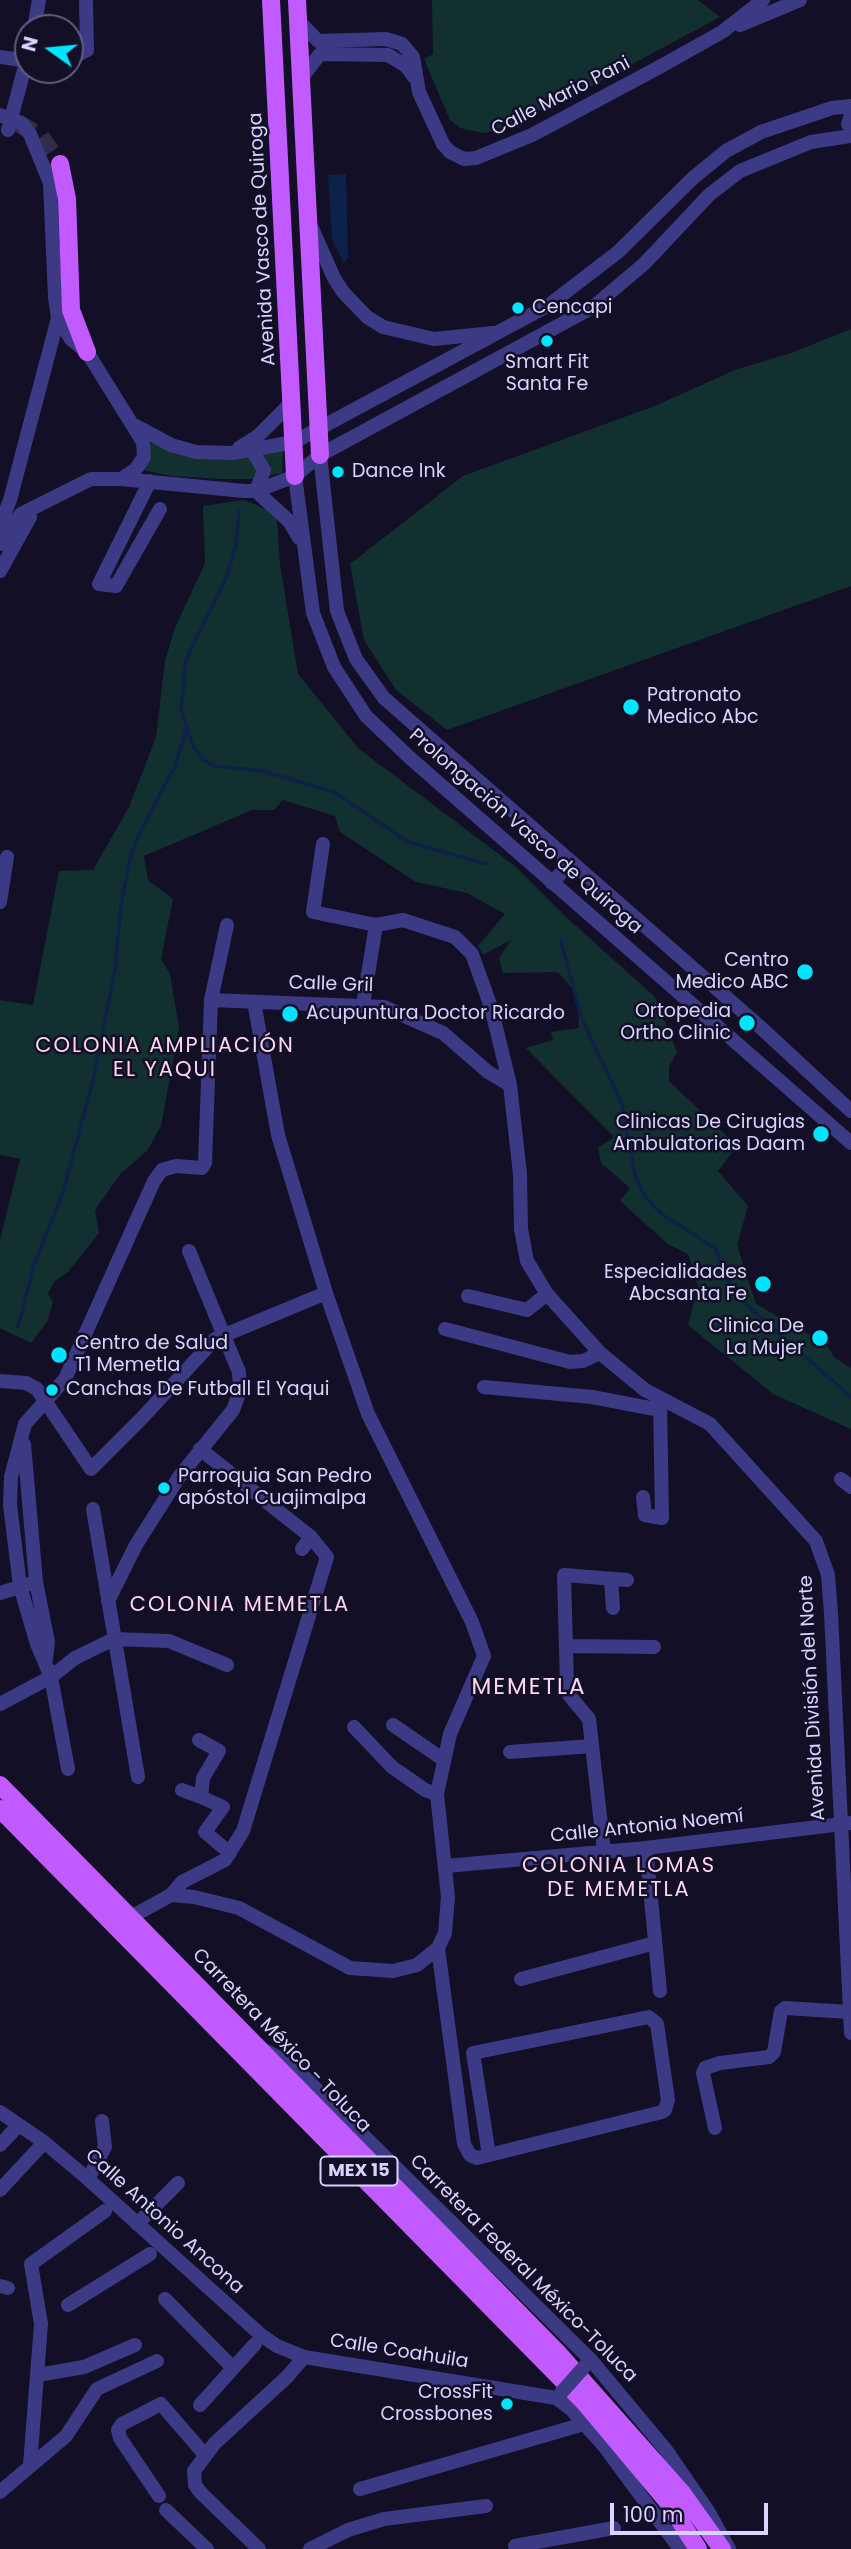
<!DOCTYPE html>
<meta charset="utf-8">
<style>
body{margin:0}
#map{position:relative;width:851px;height:2549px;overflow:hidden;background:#130f26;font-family:Poppins,sans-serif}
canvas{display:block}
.north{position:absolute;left:14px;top:14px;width:70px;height:70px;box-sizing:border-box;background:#130f26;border:2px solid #625e7d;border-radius:50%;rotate:285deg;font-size:19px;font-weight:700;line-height:28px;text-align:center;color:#d9d4ff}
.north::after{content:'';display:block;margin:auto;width:24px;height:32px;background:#00e5ff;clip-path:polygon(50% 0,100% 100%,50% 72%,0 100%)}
.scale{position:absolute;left:610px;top:2503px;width:158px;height:32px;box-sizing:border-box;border:4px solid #d9d4ff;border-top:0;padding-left:9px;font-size:21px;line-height:24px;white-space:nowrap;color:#d9d4ff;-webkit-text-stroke:5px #130f26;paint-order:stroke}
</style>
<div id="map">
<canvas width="851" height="2549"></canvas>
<div class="north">N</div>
<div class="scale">100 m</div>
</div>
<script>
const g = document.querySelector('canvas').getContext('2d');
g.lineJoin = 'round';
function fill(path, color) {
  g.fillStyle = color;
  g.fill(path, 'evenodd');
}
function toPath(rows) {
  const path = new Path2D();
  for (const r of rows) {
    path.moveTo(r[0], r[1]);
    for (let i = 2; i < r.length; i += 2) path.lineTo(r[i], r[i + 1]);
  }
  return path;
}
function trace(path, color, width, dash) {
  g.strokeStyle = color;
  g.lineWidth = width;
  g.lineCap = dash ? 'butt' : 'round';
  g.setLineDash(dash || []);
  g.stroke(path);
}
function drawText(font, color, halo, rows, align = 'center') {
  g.font = font + ' Poppins,sans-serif';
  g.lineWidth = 5;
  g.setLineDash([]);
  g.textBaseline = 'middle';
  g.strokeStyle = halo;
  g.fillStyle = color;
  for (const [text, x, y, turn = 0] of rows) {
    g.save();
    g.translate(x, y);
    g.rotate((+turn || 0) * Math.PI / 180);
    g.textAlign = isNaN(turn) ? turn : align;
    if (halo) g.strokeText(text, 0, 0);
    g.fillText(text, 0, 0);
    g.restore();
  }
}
fill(toPath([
 [432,0,698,0,720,17,588,88,494,131,483,133,460,128,450,120,424,59,433,54],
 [851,329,851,586,447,730,396,690,364,640,350,564,463,476,657,405,735,370,791,353],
 [151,443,239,457,283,449,282,473,253,479,221,479,171,476,142,470],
 [244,500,266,509,277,519,280,564,298,674,359,749,516,867,566,917,655,997,677,1052,669,1067,669,1081,737,1146,718,1171,748,1206,737,1245,756,1304,826,1344,835,1358,851,1368,851,1429,773,1394,688,1325,698,1286,688,1254,669,1245,620,1201,630,1188,601,1163,598,1148,614,1137,526,1048,553,1040,551,1032,579,1028,577,994,558,972,503,973,499,958,511,940,483,955,478,946,505,914,467,893,416,882,340,832,335,816,283,800,274,810,252,810,144,856,148,880,173,899,161,959,170,974,179,1028,161,1126,147,1151,121,1173,95,1210,99,1233,68,1272,54,1282,48,1294,53,1302,47,1322,31,1343,0,1328,0,1240,20,1159,0,1155,0,1000,33,1005,59,871,93,870,129,807,156,737,165,661,175,628,205,563,203,506]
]), '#12302f');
fill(toPath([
 [346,174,348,258,344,263,332,240,328,175]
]), '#0c2248');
trace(toPath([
 [239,511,236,545,227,576,186,660,181,710,193,746,203,760,215,766,263,771,334,792,408,842,486,864],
 [561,941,581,1017,622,1104,635,1176,644,1195,660,1213,715,1248,734,1294,851,1397],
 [18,1327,34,1265,63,1192,93,1081,115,970,121,904,130,859,138,836,175,766,186,730]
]), '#0c2248', 3.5);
trace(toPath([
 [18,123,40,136,60,164]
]), '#312d47', 18, [18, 9]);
trace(toPath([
 [298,20,318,41,386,39,402,44,413,57,419,92,443,144,450,152,464,159,476,158,532,135,654,70,722,32,763,0],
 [740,25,800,0],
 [34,28,39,0],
 [0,57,28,61],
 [70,59,87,50,86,0],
 [300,80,320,54,388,55,406,66,414,77],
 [0,115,21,123,30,134,50,183,55,297,58,318,71,339,87,352,143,442,144,457,136,469,121,479],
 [851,115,848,124,851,128],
 [8,130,28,55],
 [311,226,334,278,343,292,367,317,383,327,434,339,493,333],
 [134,425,171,445,196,452,233,453,294,442,549,305,618,252,693,178,726,151,761,132,832,108,851,106],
 [239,448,258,436,293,401],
 [251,449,264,470,256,491,289,521,299,538],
 [320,455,337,611,356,659,384,698,758,1025,851,1111],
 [295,476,313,613,334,667,366,716,409,757,851,1143],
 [150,481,99,584,116,586,160,509],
 [0,525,10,500,58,318],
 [0,544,21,514,91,479,121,479,244,491,256,491,295,476,320,455,593,307,644,264,709,195,740,171,811,142,851,136],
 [0,571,30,517],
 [323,844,313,912,376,925,403,920,455,937,472,954,491,1007,510,1085,520,1174,521,1229,527,1261,547,1294,600,1353,645,1390,710,1424,816,1541,828,1575,831,1613,851,2033],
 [552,883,571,862],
 [0,902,7,857],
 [211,1000,384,1007,443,1033,488,1072,510,1085],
 [363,1005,376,925],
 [468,1296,527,1310,547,1294],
 [445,1329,570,1362,583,1361,600,1353],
 [0,1381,26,1383,37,1389,91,1469,142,1418,215,1339,326,1293],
 [484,1387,592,1397,660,1410],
 [24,1444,36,1582,48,1642,46,1659],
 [841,1479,851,1487],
 [643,1497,645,1515,662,1518,660,1401],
 [93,1509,138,1777],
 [302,1549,311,1537],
 [611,1579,613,1608],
 [0,1593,29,1584],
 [108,1601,136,1545,179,1477,233,1410,240,1391,239,1372,189,1251],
 [566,1646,654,1647],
 [0,1704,51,1677,75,1658,114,1639,169,1641,227,1665],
 [393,1725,444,1760],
 [354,1727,392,1767,425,1790,437,1794],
 [199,1740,219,1751,203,1778,201,1797,223,1807,205,1832,230,1853],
 [510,1752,592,1746],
 [68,1769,51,1677,37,1644,20,1586,10,1505,11,1477,25,1424,65,1379,154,1181,162,1170,176,1166,202,1168,205,1163,211,1000,227,925],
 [182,1790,201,1797],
 [646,1848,660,1991],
 [604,1851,589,1719,569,1695,567,1686,564,1575,627,1580],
 [446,1866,646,1848,851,1823],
 [171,1895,182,1882,225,1860,243,1831,327,1557,311,1537,200,1449],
 [131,1917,171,1895,194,1897,239,1908,350,1968,393,1971,417,1965,438,1948,445,1933,448,1897,437,1794,450,1734,484,1656,472,1622,368,1414,326,1293,278,1135,254,1002],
 [438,1948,464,2144,470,2155,477,2158,662,2112,665,2110,668,2100,657,2024,649,2017,473,2053,489,2155],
 [521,1979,655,1943],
 [266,2051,292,2065,591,2360,666,2450,708,2511,729,2549],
 [0,2112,44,2142,88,2179,261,2335,277,2346,304,2357],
 [715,2128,703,2073,705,2068,720,2063,769,2057,774,2052,781,2011,785,2008,850,2012],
 [0,2145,18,2126],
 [88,2179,105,2147,102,2121],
 [0,2190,39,2148],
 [137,2224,178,2183],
 [0,2286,8,2288],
 [165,2299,233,2368],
 [68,2305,150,2254],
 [38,2375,84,2367,135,2345],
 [200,2405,255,2344],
 [30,2465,41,2324,31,2264,105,2211],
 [360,2489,584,2424],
 [0,2492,66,2436,97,2389,157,2361],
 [159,2496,120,2438,118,2430,122,2424,161,2404,205,2455],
 [166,2510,207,2549],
 [515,2546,614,2528],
 [259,2549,201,2493,195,2485,194,2471,215,2443,287,2377,304,2357,556,2398,572,2410,605,2447,680,2549],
 [310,2549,348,2530,384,2519,486,2506]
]), '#3d3a85', 14);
trace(toPath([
 [271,0,295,476],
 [297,0,320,455],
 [60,164,67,199,71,310,87,352],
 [0,1785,557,2352,682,2493,722,2549],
 [0,1809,585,2403,667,2501,698,2549]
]), '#c25bff', 18);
trace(toPath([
 [561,2393,585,2366]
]), '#3d3a85', 14);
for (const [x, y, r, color] of [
 [518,308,7,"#00e5ff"],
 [547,341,7,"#00e5ff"],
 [338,472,7,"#00e5ff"],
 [631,707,9,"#00e5ff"],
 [805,972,9,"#00e5ff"],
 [290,1014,9,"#00e5ff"],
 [747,1023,9,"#00e5ff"],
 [821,1134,9,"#00e5ff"],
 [763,1284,9,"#00e5ff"],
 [820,1338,9,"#00e5ff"],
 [59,1355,9,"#00e5ff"],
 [52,1390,7,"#00e5ff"],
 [164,1488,7,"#00e5ff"],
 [507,2404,7,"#00e5ff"]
]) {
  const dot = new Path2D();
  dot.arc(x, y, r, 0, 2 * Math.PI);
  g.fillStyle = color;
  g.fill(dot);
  trace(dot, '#130f26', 2.5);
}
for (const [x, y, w] of [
 [359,2171,77]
]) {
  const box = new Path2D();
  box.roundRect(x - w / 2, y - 14.5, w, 29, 5);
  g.fillStyle = '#130f26';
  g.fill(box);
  trace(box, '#d9d4ff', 2);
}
drawText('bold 18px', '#d9d4ff', null, [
 ["MEX 15",359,2171]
]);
drawText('19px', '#d9d4ff', '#130f26', [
 ["Calle Mario Pani",561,97,-27],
 ["Avenida Vasco de Quiroga",263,239,-93],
 ["Prolongación Vasco de Quiroga",525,832,41],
 ["Calle Gril",331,985,2],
 ["Avenida División del Norte",813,1698,-93],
 ["Calle Antonia Noemí",647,1827,-6],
 ["Carretera México - Toluca",281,2041,46],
 ["Calle Antonio Ancona",164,2222,42],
 ["Carretera Federal México-Toluca",523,2269,45],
 ["Calle Coahuila",399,2352,9]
]);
drawText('19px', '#d9d4ff', '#130f26', [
 ["Cencapi",532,308],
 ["Smart Fit",547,363,"center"],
 ["Santa Fe",547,385,"center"],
 ["Dance Ink",352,472],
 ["Patronato",647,696],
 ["Medico Abc",647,718],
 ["Centro",789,961,"right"],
 ["Medico ABC",789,983,"right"],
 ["Ortopedia",731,1012,"right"],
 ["Ortho Clinic",731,1034,"right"],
 ["Acupuntura Doctor Ricardo",306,1014],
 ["Clinicas De Cirugias",805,1123,"right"],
 ["Ambulatorias Daam",805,1145,"right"],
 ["Especialidades",747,1273,"right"],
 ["Abcsanta Fe",747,1295,"right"],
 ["Clinica De",804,1327,"right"],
 ["La Mujer",804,1349,"right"],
 ["Centro de Salud",75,1344],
 ["T1 Memetla",75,1366],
 ["Canchas De Futball El Yaqui",66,1390],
 ["Parroquia San Pedro",178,1477],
 ["apóstol Cuajimalpa",178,1499],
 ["CrossFit",493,2393,"right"],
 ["Crossbones",493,2415,"right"]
], 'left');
g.letterSpacing = '2px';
drawText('21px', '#ffd6f0', '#130f26', [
 ["COLONIA AMPLIACIÓN",165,1047],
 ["EL YAQUI",165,1071],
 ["COLONIA MEMETLA",240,1606],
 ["COLONIA LOMAS",619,1867],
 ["DE MEMETLA",619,1891]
]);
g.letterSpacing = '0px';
g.letterSpacing = '2px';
drawText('23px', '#ffd6f0', '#130f26', [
 ["MEMETLA",529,1688]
]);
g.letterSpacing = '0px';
</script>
